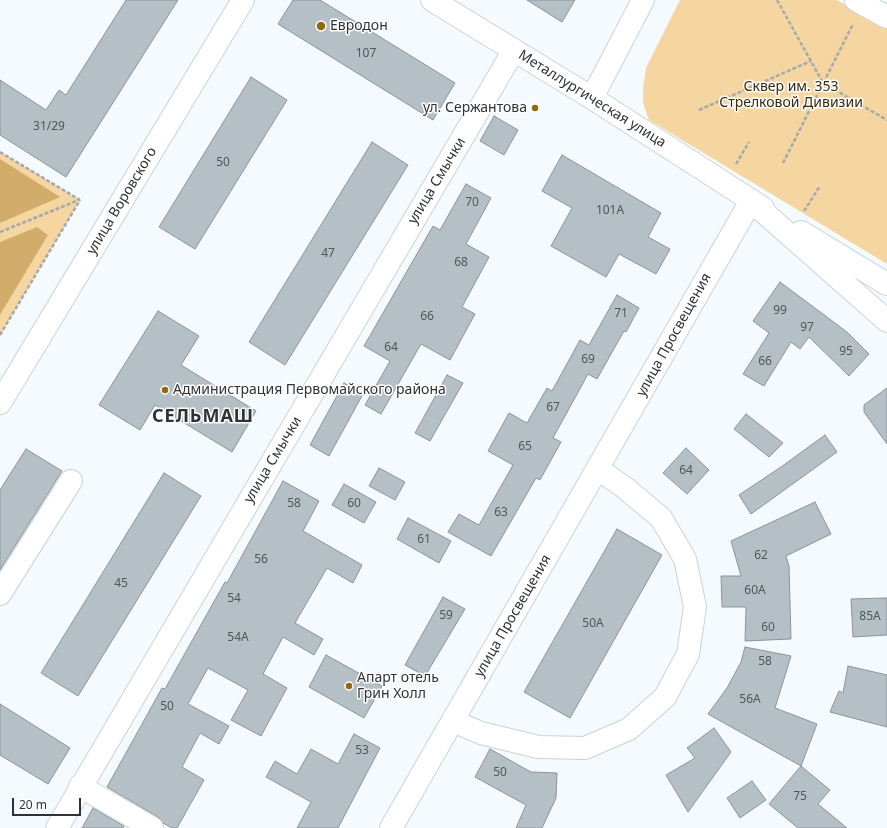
<!DOCTYPE html>
<meta charset="utf-8">
<style>
body{margin:0}
#map{position:relative;width:887px;height:828px;overflow:hidden;background:#f4fafe;font-family:"Noto Sans",sans-serif}
canvas{display:block}
.scale{position:absolute;left:12px;top:798px;width:69px;height:18px;box-sizing:border-box;border:2px solid #2f3336;border-top:0;padding-left:5px;font-size:12px;line-height:14px;white-space:nowrap;color:#2f3336;-webkit-text-stroke:3px #fff;paint-order:stroke}
</style>
<div id="map">
<canvas width="887" height="828"></canvas>
<div class="scale">20 m</div>
</div>
<script>
const g = document.querySelector('canvas').getContext('2d');
g.lineJoin = 'round';
function fill(path, color) {
  g.fillStyle = color;
  g.fill(path, 'evenodd');
}
function toPath(rows) {
  const path = new Path2D();
  for (const r of rows) {
    path.moveTo(r[0], r[1]);
    for (let i = 2; i < r.length; i += 2) path.lineTo(r[i], r[i + 1]);
  }
  return path;
}
function trace(path, color, width, dash) {
  g.strokeStyle = color;
  g.lineWidth = width;
  g.lineCap = dash ? 'butt' : 'round';
  g.setLineDash(dash || []);
  g.stroke(path);
}
function drawText(font, color, halo, rows, align = 'center') {
  g.font = font + ' "Noto Sans",sans-serif';
  g.lineWidth = 3;
  g.setLineDash([]);
  g.textBaseline = 'middle';
  g.strokeStyle = halo;
  g.fillStyle = color;
  for (const [text, x, y, turn = 0] of rows) {
    g.save();
    g.translate(x, y);
    g.rotate((+turn || 0) * Math.PI / 180);
    g.textAlign = isNaN(turn) ? turn : align;
    if (halo) g.strokeText(text, 0, 0);
    g.fillText(text, 0, 0);
    g.restore();
  }
}
fill(toPath([
 [680,0,837,0,887,28,887,264,649,120,643,103,643,88,646,68],
 [0,152,80,200,0,335]
]), '#f6d6a0');
fill(toPath([
 [0,159,60,197,0,223],
 [37,227,48,235,0,315,0,242]
]), '#d2ac6b');
const building = toPath([
 [126,0,178,0,66,177,0,135,0,80,46,110,59,90,66,95,126,0],
 [293,0,320,0,455,83,433,120,278,24,293,0],
 [527,0,575,0,562,22,527,0],
 [251,77,287,100,195,249,159,227,251,77],
 [494,116,518,130,504,155,480,141,494,116],
 [372,142,408,165,285,365,249,342,372,142],
 [562,155,661,213,648,237,670,249,656,274,619,254,606,277,551,246,572,208,542,191,562,155],
 [466,184,491,198,466,244,489,257,462,307,475,314,450,360,421,344,381,414,365,405,390,361,364,346,433,226,440,230,466,184],
 [780,282,847,332,869,354,849,376,809,337,800,349,791,342,764,386,743,374,769,333,753,321,780,282],
 [617,295,639,308,626,332,624,331,597,379,588,374,553,438,561,442,540,480,536,478,491,556,448,532,459,514,479,525,513,465,488,451,509,413,527,423,547,388,552,391,580,340,589,345,617,295],
 [158,311,199,336,181,365,256,411,232,452,155,405,140,430,99,405,158,311],
 [447,375,463,383,430,441,415,433,447,375],
 [344,383,363,394,329,456,310,445,344,383],
 [887,388,887,444,864,412,864,405,887,388],
 [746,414,783,443,769,457,734,429,746,414],
 [825,435,837,452,751,514,739,495,781,467,825,435],
 [686,448,709,470,687,494,663,473,686,448],
 [26,449,62,471,0,570,0,490,26,449],
 [379,468,405,482,395,500,369,486,379,468],
 [164,473,201,496,78,696,41,673,164,473],
 [283,481,319,501,303,531,362,565,353,583,327,568,295,623,323,639,314,655,283,637,263,674,287,688,261,736,231,720,248,690,208,668,188,704,229,726,219,744,200,733,182,767,204,780,177,828,172,828,163,823,158,817,107,787,162,688,165,689,225,582,227,583,283,481],
 [344,484,376,502,364,523,332,505,344,484],
 [815,502,831,534,786,556,789,566,791,639,745,641,746,607,722,607,721,576,741,576,731,541,815,502],
 [408,518,451,541,439,563,397,539,408,518],
 [617,529,662,555,570,718,524,692,617,529],
 [443,597,465,609,425,676,405,665,443,597],
 [887,598,887,635,853,637,851,599,887,598],
 [745,647,791,656,775,708,817,724,801,766,830,790,818,804,847,828,798,828,769,804,801,766,708,714,727,688,741,662,745,647],
 [326,655,382,686,364,718,309,687,326,655],
 [848,666,887,675,887,727,830,712,839,691,843,693,848,666],
 [0,704,70,748,48,784,0,755,0,704],
 [714,728,731,752,688,812,666,775,695,758,687,748,714,728],
 [354,734,380,748,338,828,297,828,311,802,266,777,275,761,297,774,311,749,338,764,354,734],
 [490,749,531,772,557,773,556,798,542,828,516,828,526,805,475,777,490,749],
 [752,781,766,800,740,818,727,798,752,781],
 [93,808,124,826,123,828,82,828,93,808]
]);
fill(building, '#b5bfc6');
trace(building, '#8b949b', 1);
const minor = toPath([
 [432,0,592,98,763,208],
 [856,0,887,17],
 [592,98,643,0],
 [801,232,887,284],
 [0,403,243,0],
 [0,594,71,481],
 [453,721,481,733,538,747,585,748,629,729,665,697,688,654,695,607,685,559,661,518,624,487,598,469],
 [80,786,152,828],
 [57,828,514,50],
 [391,828,751,201,887,321]
]);
trace(minor, '#c9d3da', 24);
trace(toPath([
 [777,0,823,83,887,120],
 [699,110,811,61],
 [0,152,80,200],
 [783,163,853,24],
 [736,164,749,142],
 [804,211,820,186],
 [0,232,79,200],
 [0,335,80,200]
]), '#a4a9ad', 2.5, [4, 2]);
trace(minor, '#fff', 22);
for (const [x, y, r, color] of [
 [321,26,5,"#926911"],
 [535,108,4,"#926911"],
 [165,390,4,"#926911"],
 [349,686,4,"#926911"]
]) {
  const dot = new Path2D();
  dot.arc(x, y, r, 0, 2 * Math.PI);
  g.fillStyle = color;
  g.fill(dot);
  trace(dot, '#fff', 1.5);
}
drawText('12px', '#50565a', null, [
 ["107",366,54],
 ["31/29",49,127],
 ["50",223,163],
 ["70",472,203],
 ["101А",610,211],
 ["47",328,254],
 ["68",461,263],
 ["99",780,311],
 ["71",621,314],
 ["66",427,317],
 ["97",807,328],
 ["64",391,348],
 ["95",846,352],
 ["69",588,360],
 ["66",765,362],
 ["67",553,408],
 ["65",525,447],
 ["64",686,471],
 ["58",294,504],
 ["60",354,504],
 ["63",501,513],
 ["61",424,540],
 ["62",761,556],
 ["56",261,560],
 ["45",121,584],
 ["60А",755,591],
 ["54",234,599],
 ["59",446,616],
 ["85А",870,617],
 ["50А",593,624],
 ["60",768,628],
 ["54А",238,638],
 ["58",765,662],
 ["56А",750,700],
 ["50",167,707],
 ["53",362,751],
 ["50",500,773],
 ["75",800,797]
]);
drawText('14px', '#2f3336', '#fff', [
 ["Евродон",330,26],
 ["ул. Сержантова",527,108,"right"],
 ["Администрация Первомайского района",173,390],
 ["Апарт отель",357,678],
 ["Грин Холл",357,694]
], 'left');
drawText('14px', '#39290b', '#fff', [
 ["Сквер им. 353",791,87],
 ["Стрелковой Дивизии",791,103]
]);
drawText('14px', '#2f3336', '#fff', [
 ["Металлургическая улица",592,99,32],
 ["улица Смычки",437,181,-59],
 ["улица Воровского",122,201,-59],
 ["улица Просвещения",674,335,-61],
 ["улица Смычки",273,460,-59],
 ["улица Просвещения",513,616,-60]
]);
g.letterSpacing = '1px';
drawText('bold 18px', '#2f3336', '#fff', [
 ["СЕЛЬМАШ",203,417]
]);
g.letterSpacing = '0px';
</script>
